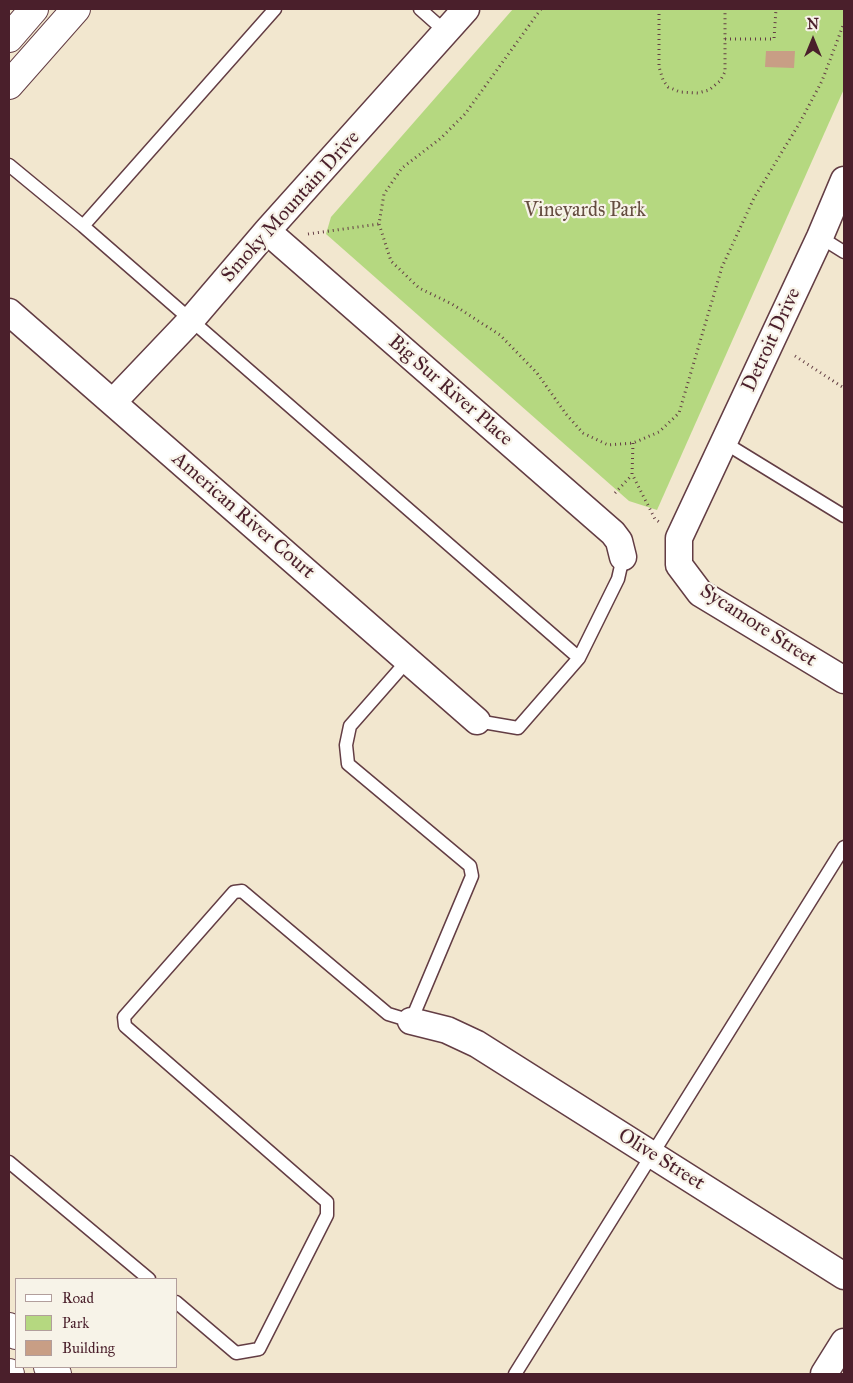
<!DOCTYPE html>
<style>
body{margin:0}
#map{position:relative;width:853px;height:1383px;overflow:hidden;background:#f2e7cf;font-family:"IM FELL Great Primer",serif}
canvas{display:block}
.frame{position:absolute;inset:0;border:10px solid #4a1f2b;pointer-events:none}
.legend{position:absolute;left:15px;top:1278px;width:162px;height:90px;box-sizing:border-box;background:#f7f3e8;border:1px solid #b29e9c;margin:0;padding:6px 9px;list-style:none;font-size:15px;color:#4a1f2b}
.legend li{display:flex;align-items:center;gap:10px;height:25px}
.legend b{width:25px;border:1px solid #b29e9c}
.north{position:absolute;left:788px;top:15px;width:50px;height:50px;-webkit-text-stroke:4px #f7f3e8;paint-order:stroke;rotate:0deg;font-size:14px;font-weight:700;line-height:20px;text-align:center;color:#4a1f2b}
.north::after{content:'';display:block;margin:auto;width:18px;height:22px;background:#4a1f2b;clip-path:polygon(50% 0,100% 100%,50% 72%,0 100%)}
</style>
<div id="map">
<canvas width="853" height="1383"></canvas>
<div class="frame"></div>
<ul class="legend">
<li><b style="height:6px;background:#fff"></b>Road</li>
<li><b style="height:14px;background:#b5d880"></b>Park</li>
<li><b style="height:14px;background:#c89e85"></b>Building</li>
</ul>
<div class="north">N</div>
</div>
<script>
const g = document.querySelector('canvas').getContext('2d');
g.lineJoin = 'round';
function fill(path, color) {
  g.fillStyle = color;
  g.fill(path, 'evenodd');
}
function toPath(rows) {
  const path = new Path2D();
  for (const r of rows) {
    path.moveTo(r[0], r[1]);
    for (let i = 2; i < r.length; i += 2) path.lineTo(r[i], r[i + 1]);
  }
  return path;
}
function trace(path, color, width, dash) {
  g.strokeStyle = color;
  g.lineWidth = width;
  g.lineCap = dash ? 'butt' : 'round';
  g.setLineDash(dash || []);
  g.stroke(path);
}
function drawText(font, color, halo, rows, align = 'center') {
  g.font = font + ' "IM FELL Great Primer",serif';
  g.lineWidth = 4.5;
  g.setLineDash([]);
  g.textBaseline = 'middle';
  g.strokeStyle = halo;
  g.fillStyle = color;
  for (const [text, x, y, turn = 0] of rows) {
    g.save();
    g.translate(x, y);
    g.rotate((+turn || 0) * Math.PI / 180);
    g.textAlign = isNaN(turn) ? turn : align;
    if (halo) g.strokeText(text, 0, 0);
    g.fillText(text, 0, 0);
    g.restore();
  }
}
fill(toPath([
 [513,9,844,9,844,89,657,510,629,501,326,234,331,217]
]), '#b5d880');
fill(toPath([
 [766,51,795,51,794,68,765,67]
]), '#c89e85');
const lane = toPath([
 [420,9,447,33],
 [9,165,83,226,579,658],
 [83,226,275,9],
 [820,237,844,252],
 [725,443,844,516],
 [477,721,518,728,579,658,618,579,623,557],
 [9,1162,149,1279],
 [176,1302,236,1353,259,1349,327,1215,327,1202,125,1026,124,1017,234,892,242,891,388,1014,411,1021,472,876,470,866,348,764,346,745,350,726,408,660],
 [515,1374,844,847]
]);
const street = toPath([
 [844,180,820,237,679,538,679,565,700,593,844,680],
 [267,231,613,533,619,541,623,557],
 [9,312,477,721],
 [113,402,191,320,267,231,466,9],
 [411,1021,447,1030,477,1044,844,1276],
 [824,1374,844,1342]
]);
const secondary = toPath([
 [9,38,34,9],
 [9,85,76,9],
 [9,1327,16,1335],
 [48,1367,57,1374],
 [9,1373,10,1374]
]);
trace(lane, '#633d44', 15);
trace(street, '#633d44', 29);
trace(secondary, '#633d44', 30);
trace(toPath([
 [541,9,465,114,441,138,402,168,384,194,379,224,391,261,419,288,452,304,500,335,537,373,566,414,583,433,608,445,633,443,659,432,679,413,722,267,754,198,799,124,822,81,844,23],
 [659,9,659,67,663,80,668,87,680,92,698,93,709,90,720,81,725,72,725,9],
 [725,39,774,39,776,9],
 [308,234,379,224],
 [795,356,844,388],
 [633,443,632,474,655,519,659,522],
 [615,493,632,475]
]), '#633d44', 3, [1, 4]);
trace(lane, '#fff', 12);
trace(street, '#fff', 26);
trace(secondary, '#fff', 28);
drawText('20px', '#4a1f2b', '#f7f3e8', [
 ["Smoky Mountain Drive",291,207,-48],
 ["Detroit Drive",772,340,-65],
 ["Big Sur River Place",450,391,41],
 ["American River Court",243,516,41],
 ["Sycamore Street",758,626,33],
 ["Olive Street",661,1160,32]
]);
drawText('20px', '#654d40', '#f7f3e8', [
 ["Vineyards Park",585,211]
]);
</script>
